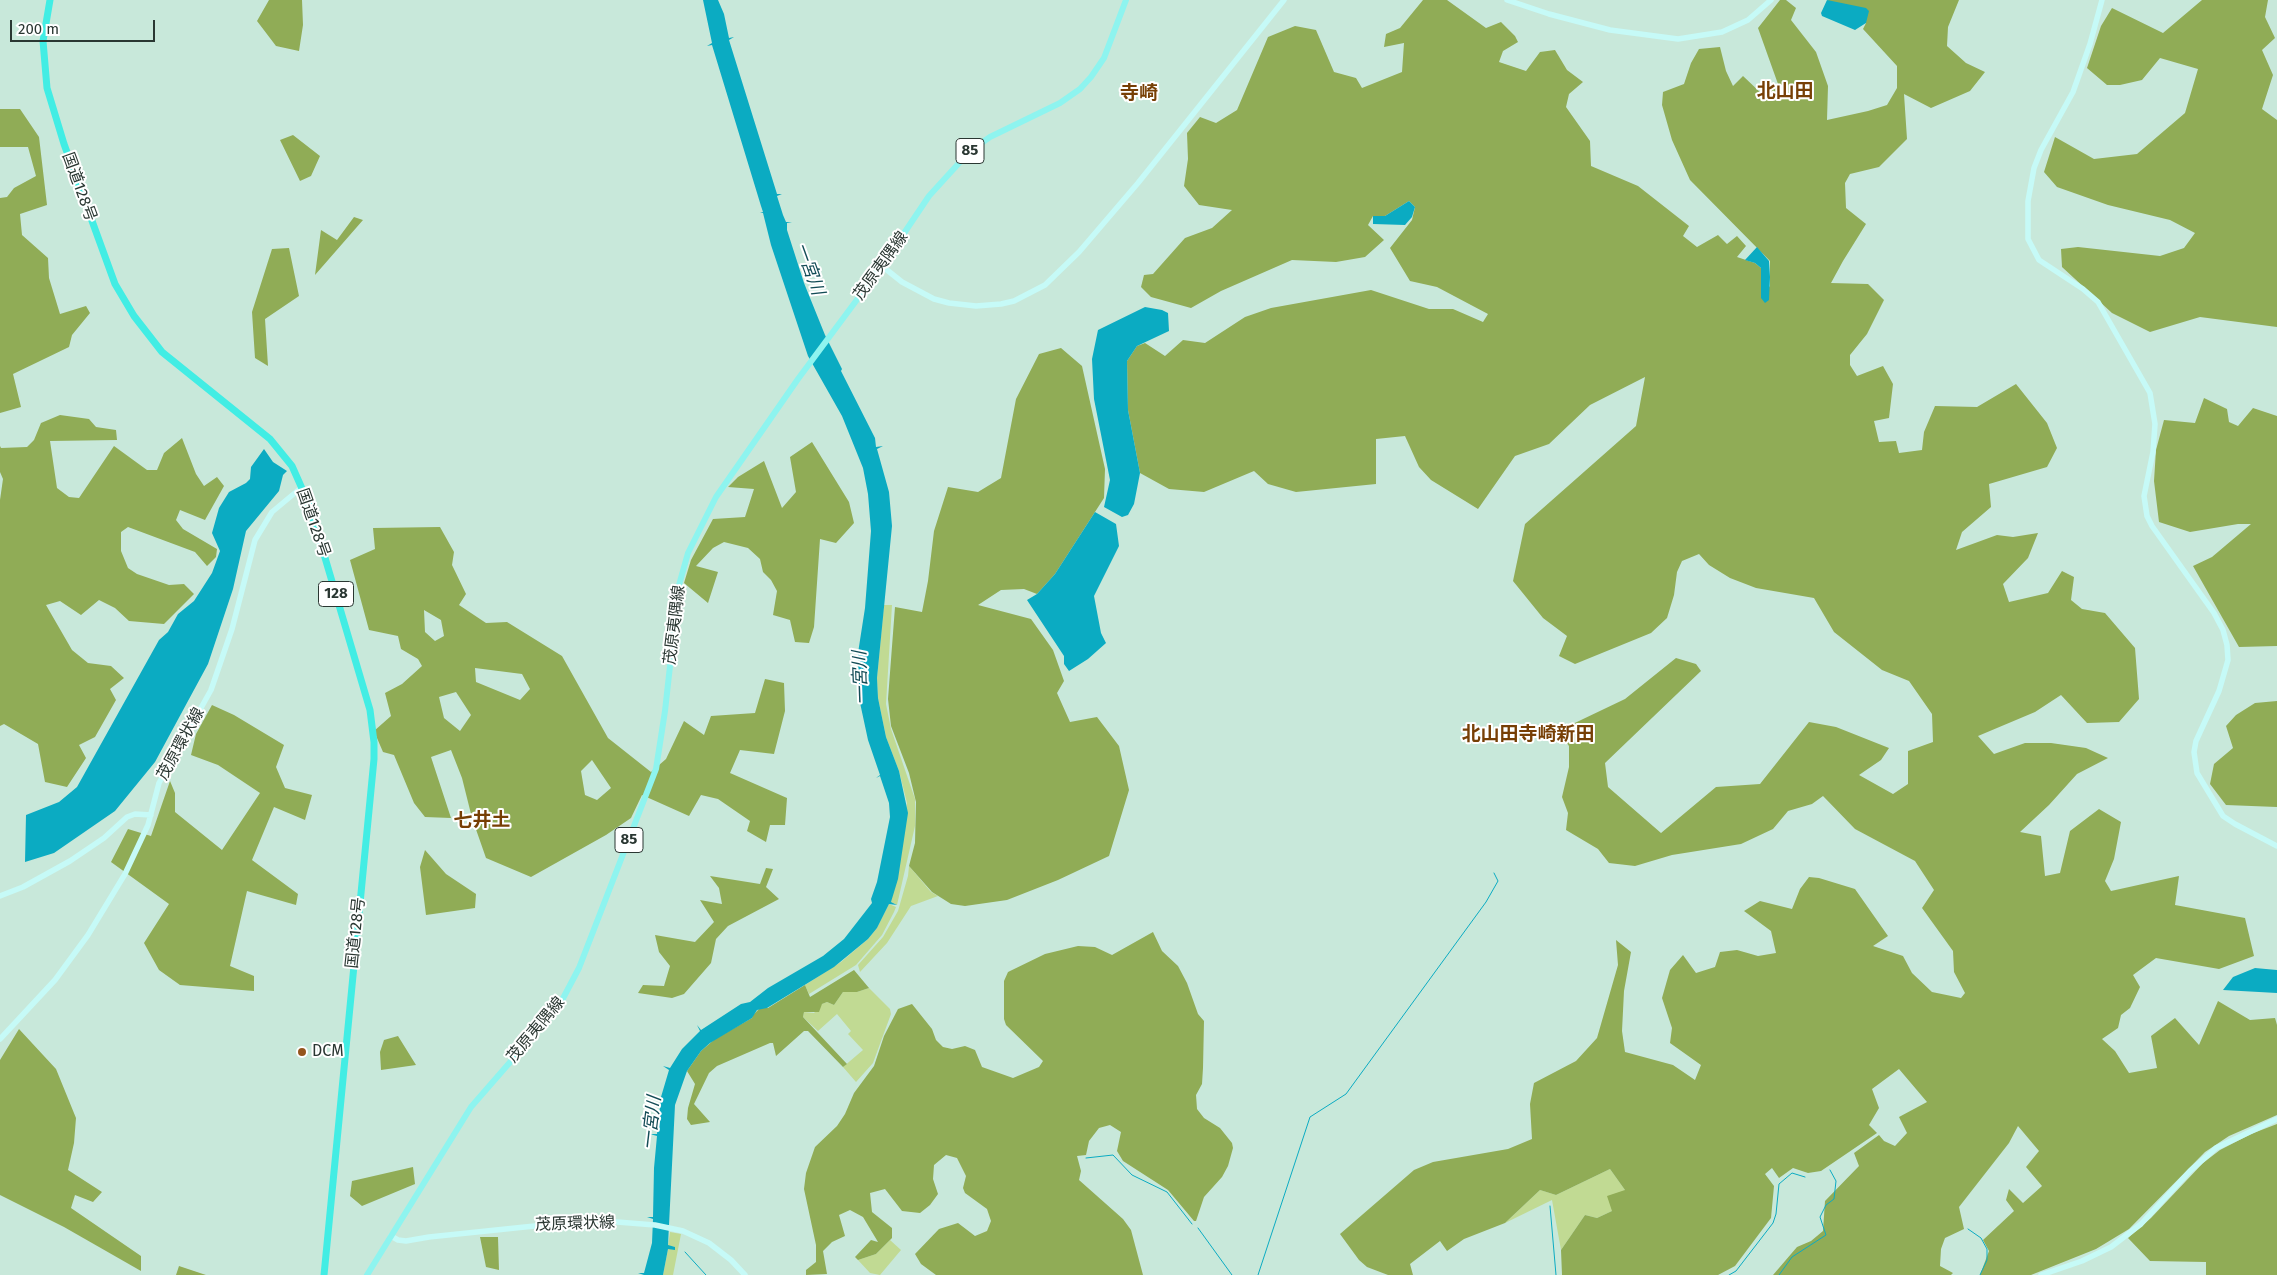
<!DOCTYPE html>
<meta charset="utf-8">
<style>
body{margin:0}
#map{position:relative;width:2277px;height:1275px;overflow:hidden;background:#c8e8da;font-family:"Fira Sans",sans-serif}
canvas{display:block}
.scale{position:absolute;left:10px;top:20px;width:145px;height:22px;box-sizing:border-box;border:2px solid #2a3732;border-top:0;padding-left:6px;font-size:15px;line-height:18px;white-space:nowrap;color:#2a3732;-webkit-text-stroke:4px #fff;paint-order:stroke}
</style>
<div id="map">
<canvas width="2277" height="1275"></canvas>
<div class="scale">200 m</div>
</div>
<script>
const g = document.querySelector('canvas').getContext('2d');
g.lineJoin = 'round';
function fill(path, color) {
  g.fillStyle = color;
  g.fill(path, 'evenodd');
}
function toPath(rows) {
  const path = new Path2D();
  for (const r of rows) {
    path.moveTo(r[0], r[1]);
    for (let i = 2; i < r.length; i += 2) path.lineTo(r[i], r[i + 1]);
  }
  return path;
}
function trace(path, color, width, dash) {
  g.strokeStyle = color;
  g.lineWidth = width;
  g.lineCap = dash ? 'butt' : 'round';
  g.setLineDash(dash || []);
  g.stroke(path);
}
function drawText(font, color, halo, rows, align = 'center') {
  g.font = font + ' "Fira Sans","Noto Sans JP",sans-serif';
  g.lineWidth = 4;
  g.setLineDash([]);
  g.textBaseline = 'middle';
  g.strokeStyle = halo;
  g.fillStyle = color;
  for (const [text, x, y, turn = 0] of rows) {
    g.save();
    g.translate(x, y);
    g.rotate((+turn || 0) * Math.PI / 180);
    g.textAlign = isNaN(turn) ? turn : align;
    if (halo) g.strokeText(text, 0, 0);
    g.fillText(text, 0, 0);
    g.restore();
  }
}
fill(toPath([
 [884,605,892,605,886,704,891,729,915,799,915,826,897,905,891,902,907,803,899,771,886,737,878,698,877,678],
 [909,866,931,892,938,896,911,906,887,943,860,972,858,965,883,937,898,911,908,876],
 [889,904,896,907,894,912,882,935,856,965,809,994,805,985,841,962,868,939,877,928],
 [869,988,890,1009,891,1014,873,1063,856,1082,843,1067,863,1050,848,1034,851,1031,837,1014,818,1031,803,1017,804,1012,814,1013,822,1004,827,1002,834,1005,843,992,857,992],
 [1610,1169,1625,1190,1612,1211,1597,1218,1585,1215,1561,1250,1552,1200,1505,1223,1540,1190,1556,1195],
 [670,1232,681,1234,673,1275,663,1275,668,1249,675,1247,668,1246],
 [890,1240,901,1250,880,1275,870,1273,858,1260,876,1254]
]), '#c1da93');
fill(toPath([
 [269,0,302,0,303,25,299,51,276,46,257,21],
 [1423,0,1447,0,1486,28,1501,22,1515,36,1518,42,1503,51,1499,62,1526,71,1540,52,1555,50,1567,70,1583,82,1569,94,1566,107,1590,141,1591,166,1638,186,1689,226,1683,236,1697,247,1718,235,1727,244,1737,236,1746,246,1737,257,1755,263,1761,268,1761,298,1770,286,1770,261,1690,180,1672,140,1662,105,1663,92,1684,84,1691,63,1699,49,1720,47,1726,71,1733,86,1743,76,1762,94,1778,84,1758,28,1780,0,1786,0,1796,8,1791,20,1816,52,1828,86,1827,120,1868,111,1887,105,1897,88,1897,66,1863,29,1866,23,1827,0,1959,0,1948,27,1947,46,1966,63,1985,72,1970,91,1931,108,1904,94,1907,139,1879,167,1850,174,1845,183,1846,208,1866,224,1843,261,1831,283,1868,284,1884,300,1867,334,1850,355,1850,365,1857,376,1883,366,1893,384,1889,418,1874,421,1879,442,1896,441,1899,453,1922,450,1924,432,1935,406,1977,407,2016,384,2047,423,2057,448,2047,467,1989,484,1991,507,1962,532,1956,550,1997,535,2013,537,2038,533,2028,558,2003,584,2009,602,2048,593,2062,571,2074,577,2071,600,2082,609,2105,613,2135,648,2139,699,2119,722,2087,723,2061,695,2035,712,1978,736,1994,754,2025,743,2051,743,2086,748,2108,758,2077,774,2049,805,2020,832,2041,836,2045,876,2060,873,2070,831,2099,809,2121,822,2114,859,2105,881,2111,891,2179,876,2175,905,2245,918,2254,956,2219,969,2156,958,2133,975,2140,987,2130,1008,2121,1015,2118,1028,2102,1039,2115,1051,2129,1073,2157,1068,2151,1036,2175,1018,2199,1045,2218,1001,2250,1020,2275,1018,2277,1025,2277,1115,2229,1136,2205,1152,2129,1229,2096,1249,2031,1275,1980,1275,1989,1251,1983,1240,2014,1211,2006,1200,2009,1189,2023,1203,2042,1186,2026,1167,2039,1151,2018,1126,2009,1143,1959,1207,1964,1229,1945,1238,1941,1249,1940,1266,1953,1273,1951,1275,1773,1275,1797,1247,1811,1241,1823,1231,1825,1201,1859,1166,1854,1153,1879,1135,1884,1141,1895,1146,1907,1133,1899,1117,1927,1102,1899,1069,1872,1089,1879,1108,1869,1125,1877,1133,1821,1171,1808,1173,1793,1168,1779,1178,1772,1168,1765,1174,1774,1186,1771,1218,1735,1266,1718,1275,1562,1275,1561,1250,1585,1215,1597,1218,1612,1211,1607,1196,1625,1190,1610,1169,1556,1195,1540,1190,1505,1223,1464,1239,1447,1251,1440,1241,1410,1264,1413,1275,1388,1275,1367,1267,1359,1260,1340,1234,1414,1170,1433,1162,1508,1149,1532,1139,1530,1104,1534,1083,1576,1061,1597,1038,1618,965,1616,940,1631,952,1624,991,1622,1031,1625,1052,1673,1065,1695,1080,1701,1065,1670,1043,1672,1028,1662,998,1670,970,1683,955,1696,973,1715,967,1720,952,1737,950,1758,956,1776,953,1771,931,1744,911,1760,901,1792,909,1800,889,1809,877,1819,878,1855,889,1888,936,1873,946,1903,956,1912,973,1932,992,1961,998,1965,993,1954,972,1953,951,1922,908,1934,890,1915,861,1855,829,1823,796,1812,804,1788,811,1773,829,1741,844,1672,855,1635,866,1609,863,1598,849,1566,830,1568,813,1562,797,1569,767,1569,746,1558,731,1625,699,1676,658,1696,664,1701,671,1605,763,1608,787,1661,833,1716,787,1760,784,1809,722,1836,727,1889,748,1881,760,1859,775,1893,794,1908,784,1908,751,1933,742,1932,714,1909,681,1882,670,1834,632,1814,598,1756,588,1730,578,1709,565,1699,554,1682,561,1677,572,1674,595,1667,618,1651,633,1575,664,1559,656,1567,636,1543,618,1513,581,1525,524,1636,426,1645,377,1590,405,1549,444,1515,456,1478,509,1431,480,1419,467,1405,436,1376,439,1376,484,1296,492,1268,484,1254,471,1204,492,1169,489,1140,473,1128,410,1127,361,1137,346,1145,343,1165,356,1183,340,1205,343,1245,317,1271,308,1371,290,1429,309,1453,309,1483,322,1488,314,1437,287,1410,281,1390,248,1412,220,1415,207,1409,201,1385,216,1373,216,1368,225,1384,240,1365,257,1336,262,1292,260,1221,291,1191,308,1151,297,1141,287,1144,275,1153,274,1185,238,1212,228,1232,210,1199,205,1184,186,1188,159,1187,133,1200,117,1216,123,1237,110,1268,37,1295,26,1316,30,1334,72,1356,78,1362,88,1402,72,1404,43,1384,47,1386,34,1400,28],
 [2202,0,2268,0,2265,17,2275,38,2262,50,2273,75,2262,109,2277,120,2277,327,2200,317,2150,332,2112,313,2062,267,2061,249,2078,247,2160,256,2184,248,2195,233,2170,220,2108,205,2057,187,2044,172,2055,137,2094,159,2137,154,2185,113,2198,69,2160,58,2142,80,2120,85,2107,85,2087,68,2101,26,2112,8,2163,33],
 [0,109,20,109,39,137,47,205,20,214,22,235,48,258,49,278,60,314,86,306,90,313,72,335,69,347,13,374,21,407,0,413,0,198,7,197,14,188,36,176,28,147,0,147],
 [293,135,320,156,311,176,300,181,280,140],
 [354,217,363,220,315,275,321,230,337,240],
 [289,248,299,296,265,319,268,366,255,358,252,312,272,249],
 [1061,348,1082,366,1105,469,1104,498,1055,574,1037,594,1024,589,1001,590,978,605,1031,619,1053,650,1064,681,1057,693,1070,722,1097,717,1119,746,1129,790,1109,856,1058,880,1007,900,965,906,951,904,932,892,909,866,915,843,916,802,909,773,891,726,888,699,895,607,922,612,928,581,934,531,948,487,978,492,1001,478,1016,399,1039,354],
 [2204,398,2227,409,2229,422,2238,426,2253,408,2277,416,2277,646,2239,647,2193,566,2212,557,2251,524,2238,524,2190,532,2159,522,2154,481,2156,450,2164,420,2195,423],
 [60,415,89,419,96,427,116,430,117,440,50,441,57,488,69,497,79,498,114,446,147,470,157,470,164,453,182,438,196,474,204,486,217,477,224,486,205,520,180,510,176,520,183,529,217,549,216,557,207,566,195,552,128,527,121,532,121,551,128,568,137,574,169,585,184,584,194,594,164,624,129,621,115,608,99,600,81,615,60,601,46,605,72,650,88,663,111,666,124,678,110,689,116,700,95,737,79,745,86,758,67,787,45,782,38,744,4,724,0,726,0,500,3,479,0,472,0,446,1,448,27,447,34,440,41,423],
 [812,442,849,502,854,523,836,543,820,539,814,627,809,643,795,642,790,620,773,615,777,591,771,580,763,572,760,559,748,548,724,542,713,548,696,566,718,572,708,603,684,583,691,560,713,519,745,517,754,489,728,487,738,477,764,461,782,508,796,492,790,457],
 [440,527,454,552,452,565,466,594,459,605,486,623,507,622,562,656,608,738,651,772,666,759,684,721,704,735,711,716,755,713,765,679,784,683,785,711,774,754,740,750,730,773,787,798,785,825,770,825,766,842,747,831,750,821,718,799,701,795,689,816,642,795,631,818,606,835,531,877,486,858,472,818,462,778,451,750,431,757,451,818,425,817,414,803,394,755,383,752,374,731,391,716,385,693,402,684,422,666,418,659,401,649,398,636,369,630,350,560,375,549,373,528],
 [424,610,441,620,444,636,435,641,425,632],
 [475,668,522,674,530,689,520,700,476,682],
 [456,692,471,715,460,731,444,718,439,697],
 [592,760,611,788,597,800,585,795,581,771],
 [2277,701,2277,807,2226,805,2210,784,2214,764,2233,748,2226,726,2236,715,2255,703],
 [212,705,234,715,284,745,276,767,285,788,312,795,305,820,274,807,252,860,298,894,296,905,247,891,230,966,254,976,254,991,180,985,159,970,144,943,169,904,111,862,128,829,151,836,170,781,175,793,175,812,222,850,260,793,218,765,191,755,196,734],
 [425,850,446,874,476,894,475,908,426,915,420,867],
 [766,868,773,869,766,887,779,899,728,926,716,939,711,963,684,994,672,998,638,993,643,985,664,986,670,966,659,952,655,935,695,942,714,922,700,900,722,904,719,888,710,876,760,884],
 [1153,932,1162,951,1178,966,1187,983,1198,1014,1204,1021,1203,1068,1202,1084,1196,1095,1197,1109,1204,1118,1220,1128,1232,1143,1233,1148,1228,1166,1222,1177,1204,1197,1196,1221,1194,1221,1168,1190,1123,1161,1117,1151,1121,1132,1110,1125,1099,1128,1089,1141,1086,1155,1077,1156,1081,1171,1079,1180,1123,1219,1131,1230,1143,1275,936,1275,921,1264,915,1254,939,1229,958,1223,975,1236,987,1231,991,1221,987,1209,965,1193,963,1188,966,1176,957,1158,946,1155,934,1165,933,1179,938,1194,930,1205,920,1213,902,1211,885,1189,870,1193,872,1212,892,1228,892,1238,876,1254,858,1260,855,1257,871,1240,878,1242,863,1217,850,1210,839,1215,845,1236,832,1242,823,1251,827,1274,806,1275,806,1270,816,1262,816,1245,804,1189,806,1173,815,1147,837,1126,845,1114,854,1093,874,1066,884,1036,898,1009,912,1004,932,1029,936,1040,943,1047,952,1049,965,1046,975,1050,982,1067,1013,1078,1039,1067,1043,1061,1006,1025,1004,1019,1004,981,1008,972,1045,954,1078,946,1095,947,1112,955],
 [854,970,869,988,857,992,843,992,834,1005,827,1002,822,1004,819,1012,804,1012,803,1017,847,1064,843,1067,808,1031,804,1031,776,1056,773,1043,770,1043,717,1066,709,1073,694,1104,710,1122,691,1125,687,1119,688,1108,695,1084,687,1071,701,1051,715,1039,752,1018,753,1015,760,1008,768,1008,805,985,810,997],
 [19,1029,56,1069,76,1118,74,1143,68,1170,102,1192,93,1202,75,1195,71,1208,141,1256,141,1271,64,1227,0,1195,0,1060],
 [398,1036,416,1065,381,1070,380,1052,384,1040],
 [2277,1124,2277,1275,2206,1275,2206,1262,2150,1261,2128,1238,2151,1218,2203,1163,2220,1150,2251,1134],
 [413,1167,415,1184,362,1206,350,1196,352,1181],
 [480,1237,498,1237,499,1270,486,1267],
 [179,1266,206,1275,176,1275]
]), '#90ac56');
fill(toPath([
 [703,0,718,0,724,14,729,38,734,37,729,40,777,194,782,194,777,196,783,215,786,222,792,222,787,223,787,230,804,283,825,335,842,369,841,371,875,438,876,447,883,446,877,449,889,492,892,526,877,678,878,698,886,737,899,771,908,813,898,879,891,902,897,905,889,904,877,928,868,939,834,967,767,1008,757,1010,752,1018,710,1043,701,1051,687,1071,675,1105,668,1245,675,1247,675,1250,668,1249,663,1275,644,1275,638,1273,644,1273,652,1243,653,1219,647,1217,653,1217,654,1168,657,1136,650,1134,657,1134,661,1097,669,1070,663,1066,670,1068,682,1049,700,1031,697,1025,701,1030,741,1004,750,1002,768,988,823,956,844,939,872,903,871,899,877,882,890,817,889,803,880,776,876,778,880,775,868,740,859,698,858,653,865,608,871,531,868,494,863,468,842,416,808,356,771,245,763,213,760,213,763,212,761,206,712,45,707,46,712,43],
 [1827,0,1866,8,1869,11,1866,23,1855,30,1822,16,1821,13],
 [1409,201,1415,207,1412,217,1405,225,1373,224,1373,216,1385,216],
 [1757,247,1769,261,1770,277,1769,300,1765,303,1761,298,1761,268,1755,263,1745,260],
 [1145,307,1162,310,1168,313,1169,331,1137,346,1127,361,1128,410,1140,473,1134,504,1128,515,1122,517,1104,507,1110,480,1094,399,1092,359,1098,330],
 [264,449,273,462,287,471,283,475,279,491,246,531,233,589,208,664,155,762,115,811,54,853,25,862,26,815,59,802,77,787,159,640,168,632,178,614,194,601,212,573,220,551,212,533,219,508,229,492,246,483,250,479,251,467],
 [1095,512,1116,524,1119,546,1094,596,1101,633,1106,643,1088,659,1069,671,1064,664,1064,656,1027,600,1037,594,1055,574],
 [2255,968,2277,970,2277,993,2223,990,2233,977]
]), '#0babc2');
trace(toPath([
 [1086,1158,1113,1155,1132,1175,1167,1192,1192,1224],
 [1550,1206,1556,1275],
 [1198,1228,1232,1275],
 [1968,1229,1981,1238,1987,1249,1987,1260,1980,1275],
 [685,1252,706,1275],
 [1258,1275,1310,1117,1346,1094,1486,902,1498,881,1494,873],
 [1729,1275,1736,1271,1773,1223,1776,1214,1779,1184,1792,1173,1805,1177],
 [1779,1275,1792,1257,1826,1235,1820,1217,1826,1205,1834,1199,1836,1181,1830,1170]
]), '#0babc2', 1);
trace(toPath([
 [1507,0,1549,14,1610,30,1678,39,1722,32,1748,20,1771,0],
 [2102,0,2090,44,2073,92,2041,150,2034,168,2028,201,2028,239,2039,260,2083,289,2098,302,2150,393,2155,424,2153,452,2144,496,2147,516,2152,526,2214,613,2223,630,2227,645,2228,660,2219,691,2196,741,2194,752,2197,773,2223,816,2235,824,2277,846],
 [882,266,902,282,934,299,949,303,976,306,1001,304,1014,301,1045,285,1079,252,1138,183,1284,0],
 [0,896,23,887,70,861,104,838,127,817,135,814,151,815],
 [0,1039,55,980,88,935,125,874,148,825,159,783,211,690,232,629,255,540,272,512,302,487],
 [391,1236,398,1240,406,1241,429,1237,592,1220,655,1225,683,1231,709,1243,731,1260,745,1275],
 [2041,1275,2082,1261,2111,1247,2141,1224,2190,1171,2216,1148,2277,1119]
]), '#c6faf7', 5.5);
trace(toPath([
 [367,1275,471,1107,559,1006,579,968,656,769,665,711,679,585,688,553,716,497,798,379,882,266,929,196,970,151,990,137,1060,103,1080,89,1091,77,1104,58,1126,0]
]), '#8ef4ef', 6);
trace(toPath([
 [50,0,43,41,47,88,64,144,115,284,134,316,162,352,270,439,292,466,308,502,318,534,370,710,374,742,374,759,324,1275]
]), '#42ede4', 7);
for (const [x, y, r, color] of [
 [302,1052,5,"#94551c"]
]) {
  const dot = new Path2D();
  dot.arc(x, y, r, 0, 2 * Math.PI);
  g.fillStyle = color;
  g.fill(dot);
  trace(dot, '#fff', 2);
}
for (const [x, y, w] of [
 [970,151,28],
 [336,594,35],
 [629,840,28]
]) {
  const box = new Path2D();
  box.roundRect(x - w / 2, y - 12.5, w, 25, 4);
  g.fillStyle = '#fff';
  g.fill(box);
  trace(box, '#2a3732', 1);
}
drawText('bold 15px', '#2a3732', null, [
 ["85",970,151],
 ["128",336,594],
 ["85",629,840]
]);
drawText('16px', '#2a3732', '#fff', [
 ["国道128号",79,187,70],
 ["茂原夷隅線",881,266,-54],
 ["国道128号",313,523,71],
 ["茂原夷隅線",675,625,-83],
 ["茂原環状線",181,744,-61],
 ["国道128号",356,933,-84],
 ["茂原夷隅線",536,1030,-50],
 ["茂原環状線",575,1224,-2]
]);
drawText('16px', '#2a3732', '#fff', [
 ["DCM",312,1052]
], 'left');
drawText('italic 18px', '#134c56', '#fff', [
 ["一宮川",809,269,70],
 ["一宮川",861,678,-92],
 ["一宮川",652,1123,-83]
]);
drawText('bold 19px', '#773f05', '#fff', [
 ["北山田",1785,92],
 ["寺崎",1139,94],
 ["北山田寺崎新田",1528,735],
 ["七井土",482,821]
]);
</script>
